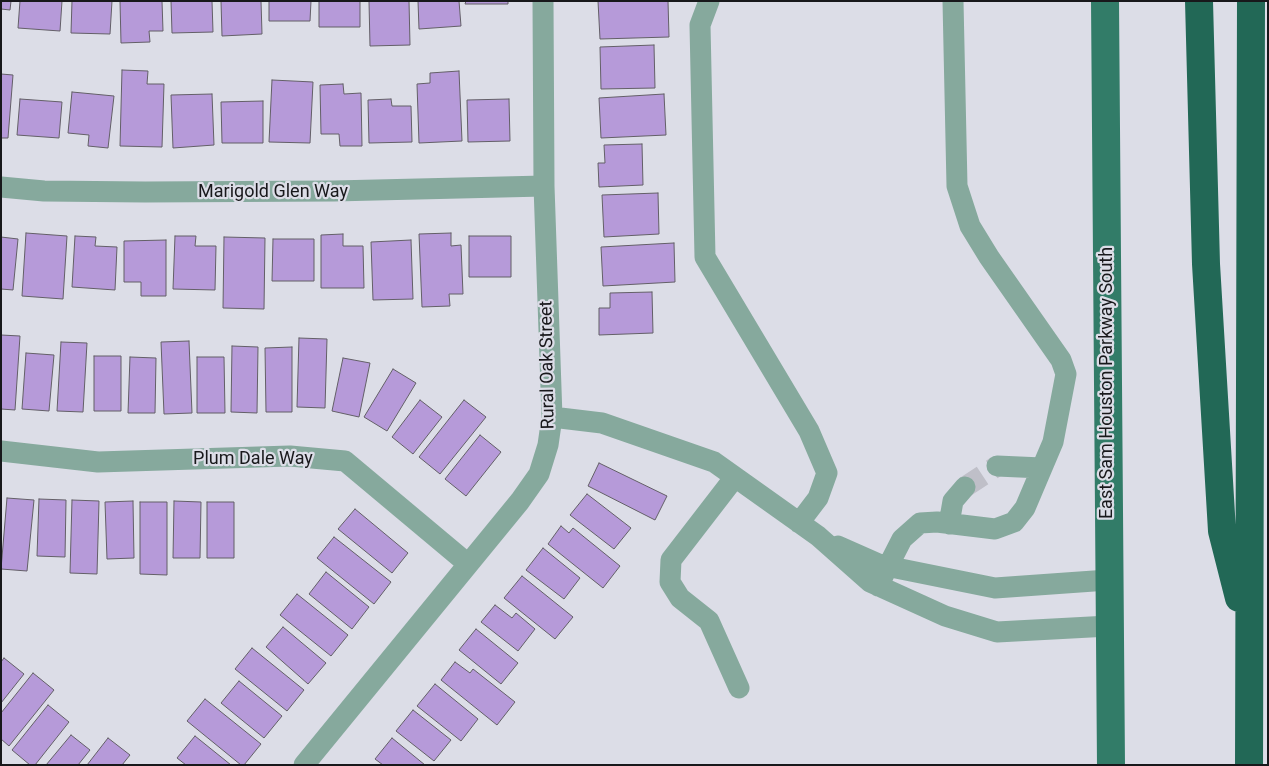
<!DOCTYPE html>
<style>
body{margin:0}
#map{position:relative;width:1269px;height:766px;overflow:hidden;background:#dcdde7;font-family:Roboto,sans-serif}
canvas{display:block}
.frame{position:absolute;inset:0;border:2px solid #18181b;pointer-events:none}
</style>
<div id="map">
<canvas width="1269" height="766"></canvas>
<div class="frame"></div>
</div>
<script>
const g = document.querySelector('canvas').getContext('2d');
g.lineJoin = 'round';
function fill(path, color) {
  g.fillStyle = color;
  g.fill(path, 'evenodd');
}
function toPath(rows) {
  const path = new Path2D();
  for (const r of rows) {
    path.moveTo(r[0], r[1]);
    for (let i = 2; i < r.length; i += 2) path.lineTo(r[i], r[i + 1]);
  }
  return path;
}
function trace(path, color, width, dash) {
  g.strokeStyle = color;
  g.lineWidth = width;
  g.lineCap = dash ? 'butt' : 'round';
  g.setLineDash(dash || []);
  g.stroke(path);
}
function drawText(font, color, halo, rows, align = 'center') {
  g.font = font + ' Roboto,sans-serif';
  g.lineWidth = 4.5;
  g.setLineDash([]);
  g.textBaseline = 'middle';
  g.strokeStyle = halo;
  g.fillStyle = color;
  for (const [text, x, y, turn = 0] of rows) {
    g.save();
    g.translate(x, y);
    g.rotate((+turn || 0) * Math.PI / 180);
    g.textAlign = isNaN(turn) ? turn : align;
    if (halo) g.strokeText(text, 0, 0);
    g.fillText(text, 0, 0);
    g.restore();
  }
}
const building = toPath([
 [1,1,11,1,10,10,1,9,1,1],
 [20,1,62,1,60,31,18,28,20,1],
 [72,1,112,1,110,34,71,33,72,1],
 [120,1,162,1,163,31,149,31,150,42,121,43,120,1],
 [171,1,212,1,213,32,172,33,171,1],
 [221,1,261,1,262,34,222,36,221,1],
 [269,1,311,1,310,21,269,21,269,1],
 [319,1,360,1,360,27,319,27,319,1],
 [369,1,409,1,410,45,370,46,369,1],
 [418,1,459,1,461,26,419,29,418,1],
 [466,1,508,1,508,4,465,4,466,1],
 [598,1,668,1,669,37,600,39,598,1],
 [654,45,655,88,601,89,600,47,654,45],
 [122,70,148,71,147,84,164,84,162,147,120,146,122,70],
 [459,71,462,141,419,143,417,84,430,83,430,73,459,71],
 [1,74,13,75,8,138,1,138,1,74],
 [272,80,313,82,310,143,269,142,272,80],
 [343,84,344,94,361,93,362,146,340,146,339,134,321,134,320,85,343,84],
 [72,92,114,96,108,148,88,146,89,135,68,133,72,92],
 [212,94,214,145,173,148,171,95,212,94],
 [664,94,666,135,601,138,599,98,664,94],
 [20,99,62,102,59,138,17,135,20,99],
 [391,99,392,106,411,106,412,142,369,143,368,100,391,99],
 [509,99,510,141,468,142,467,100,509,99],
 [263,101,263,143,222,143,221,102,263,101],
 [642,144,643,185,599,187,598,163,605,163,604,145,642,144],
 [658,193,659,234,604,237,602,195,658,193],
 [26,233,67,236,63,299,22,296,26,233],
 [451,233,451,246,461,245,463,294,449,294,450,306,422,307,419,234,451,233],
 [343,234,343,246,363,246,364,288,321,288,321,235,343,234],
 [75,236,96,237,95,246,117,247,115,290,72,287,75,236],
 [175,236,196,236,195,246,216,246,215,290,173,289,175,236],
 [469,236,511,236,511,277,469,277,469,236],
 [1,237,18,239,13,290,1,289,1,237],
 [224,237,265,238,264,309,223,308,224,237],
 [273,239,314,239,314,281,272,281,273,239],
 [166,240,166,296,141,296,141,282,124,282,124,241,166,240],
 [411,240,413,299,373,300,371,242,411,240],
 [674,243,675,282,603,286,601,247,674,243],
 [652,292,653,333,599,335,599,308,610,308,610,293,652,292],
 [1,335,20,336,15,410,1,409,1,335],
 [299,338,327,339,325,408,297,407,299,338],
 [189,341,192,413,164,414,161,342,189,341],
 [61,342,87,343,83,412,57,411,61,342],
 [232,346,258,347,257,413,231,412,232,346],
 [292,347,292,412,266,412,265,348,292,347],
 [26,353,54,355,49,411,22,409,26,353],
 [94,356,121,356,121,411,94,411,94,356],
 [130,357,156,358,155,413,128,413,130,357],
 [197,357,224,357,225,413,197,413,197,357],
 [343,358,370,363,359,417,332,411,343,358],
 [393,369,416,383,387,431,364,417,393,369],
 [420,400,442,417,413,454,392,437,420,400],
 [464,400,486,417,440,474,419,457,464,400],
 [480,435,501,452,466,496,445,479,480,435],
 [599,463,667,496,655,520,588,486,599,463],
 [587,494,631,528,614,549,570,515,587,494],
 [7,498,34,500,27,571,1,569,7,498],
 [39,499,66,500,65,557,37,556,39,499],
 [72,500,99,501,97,574,70,573,72,500],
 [133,501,134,558,107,559,105,502,133,501],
 [174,501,201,502,200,558,173,558,174,501],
 [140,502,167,502,167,575,140,574,140,502],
 [207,502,234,502,234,558,207,558,207,502],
 [355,509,408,553,392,573,338,529,355,509],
 [561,526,569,533,573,528,620,566,603,588,548,544,561,526],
 [334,537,391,582,374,604,317,558,334,537],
 [543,548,580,578,564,599,526,570,543,548],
 [326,572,369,607,352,629,309,594,326,572],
 [522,576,573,617,555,639,504,598,522,576],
 [297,594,348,635,331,656,280,615,297,594],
 [495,605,512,618,516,613,535,629,518,651,481,622,495,605],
 [283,627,326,663,308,684,266,647,283,627],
 [476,629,518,663,501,684,459,650,476,629],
 [252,648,304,690,287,711,235,669,252,648],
 [4,658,24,674,1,703,1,662,4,658],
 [455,662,470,673,473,669,515,702,497,725,441,680,455,662],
 [33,673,54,690,9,746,1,739,1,713,33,673],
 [239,681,282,716,264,738,221,703,239,681],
 [435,684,478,719,461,741,417,706,435,684],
 [205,699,261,744,244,765,241,765,187,721,205,699],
 [48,705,69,722,35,765,30,765,12,750,48,705],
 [413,710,451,740,434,761,396,731,413,710],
 [71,735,90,750,78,765,46,765,71,735],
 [195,736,231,765,186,765,177,758,195,736],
 [108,738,130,755,122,765,87,765,108,738],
 [392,738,425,765,383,765,375,759,392,738]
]);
fill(building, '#b69ad9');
trace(building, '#635f67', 1);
trace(toPath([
 [965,487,997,466]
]), '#bfbfc8', 21, [21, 11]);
trace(toPath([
 [709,1,700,25,705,257,809,431,827,473,818,498,799,523],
 [1,187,44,191,145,192,334,191,544,186],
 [552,417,602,423,714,462,818,536,870,582,945,616,997,632,1109,626],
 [1,451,98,462,290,456,345,461,468,564],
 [997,466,1042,468],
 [735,477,671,560,670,582,680,598,709,621,739,688],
 [949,524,953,501,965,487],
 [838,546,881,565,995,588,1108,580],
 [878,586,902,539,920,523,937,522,995,529,1014,522,1025,508,1053,442,1066,374,1061,360,989,257,970,226,957,186,953,1],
 [304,765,520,501,539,474,548,445,552,417,544,186,543,1]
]), '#86a99d', 21);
trace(toPath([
 [1105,1,1111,765]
]), '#327c68', 28);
trace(toPath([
 [1199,1,1206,264,1222,531,1239,598],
 [1249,765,1251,1]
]), '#226856', 28);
drawText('18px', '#18181b', '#dcdde7', [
 ["Marigold Glen Way",273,192],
 ["Rural Oak Street",548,365,-91],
 ["East Sam Houston Parkway South",1107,383,-90],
 ["Plum Dale Way",253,459]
]);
</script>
